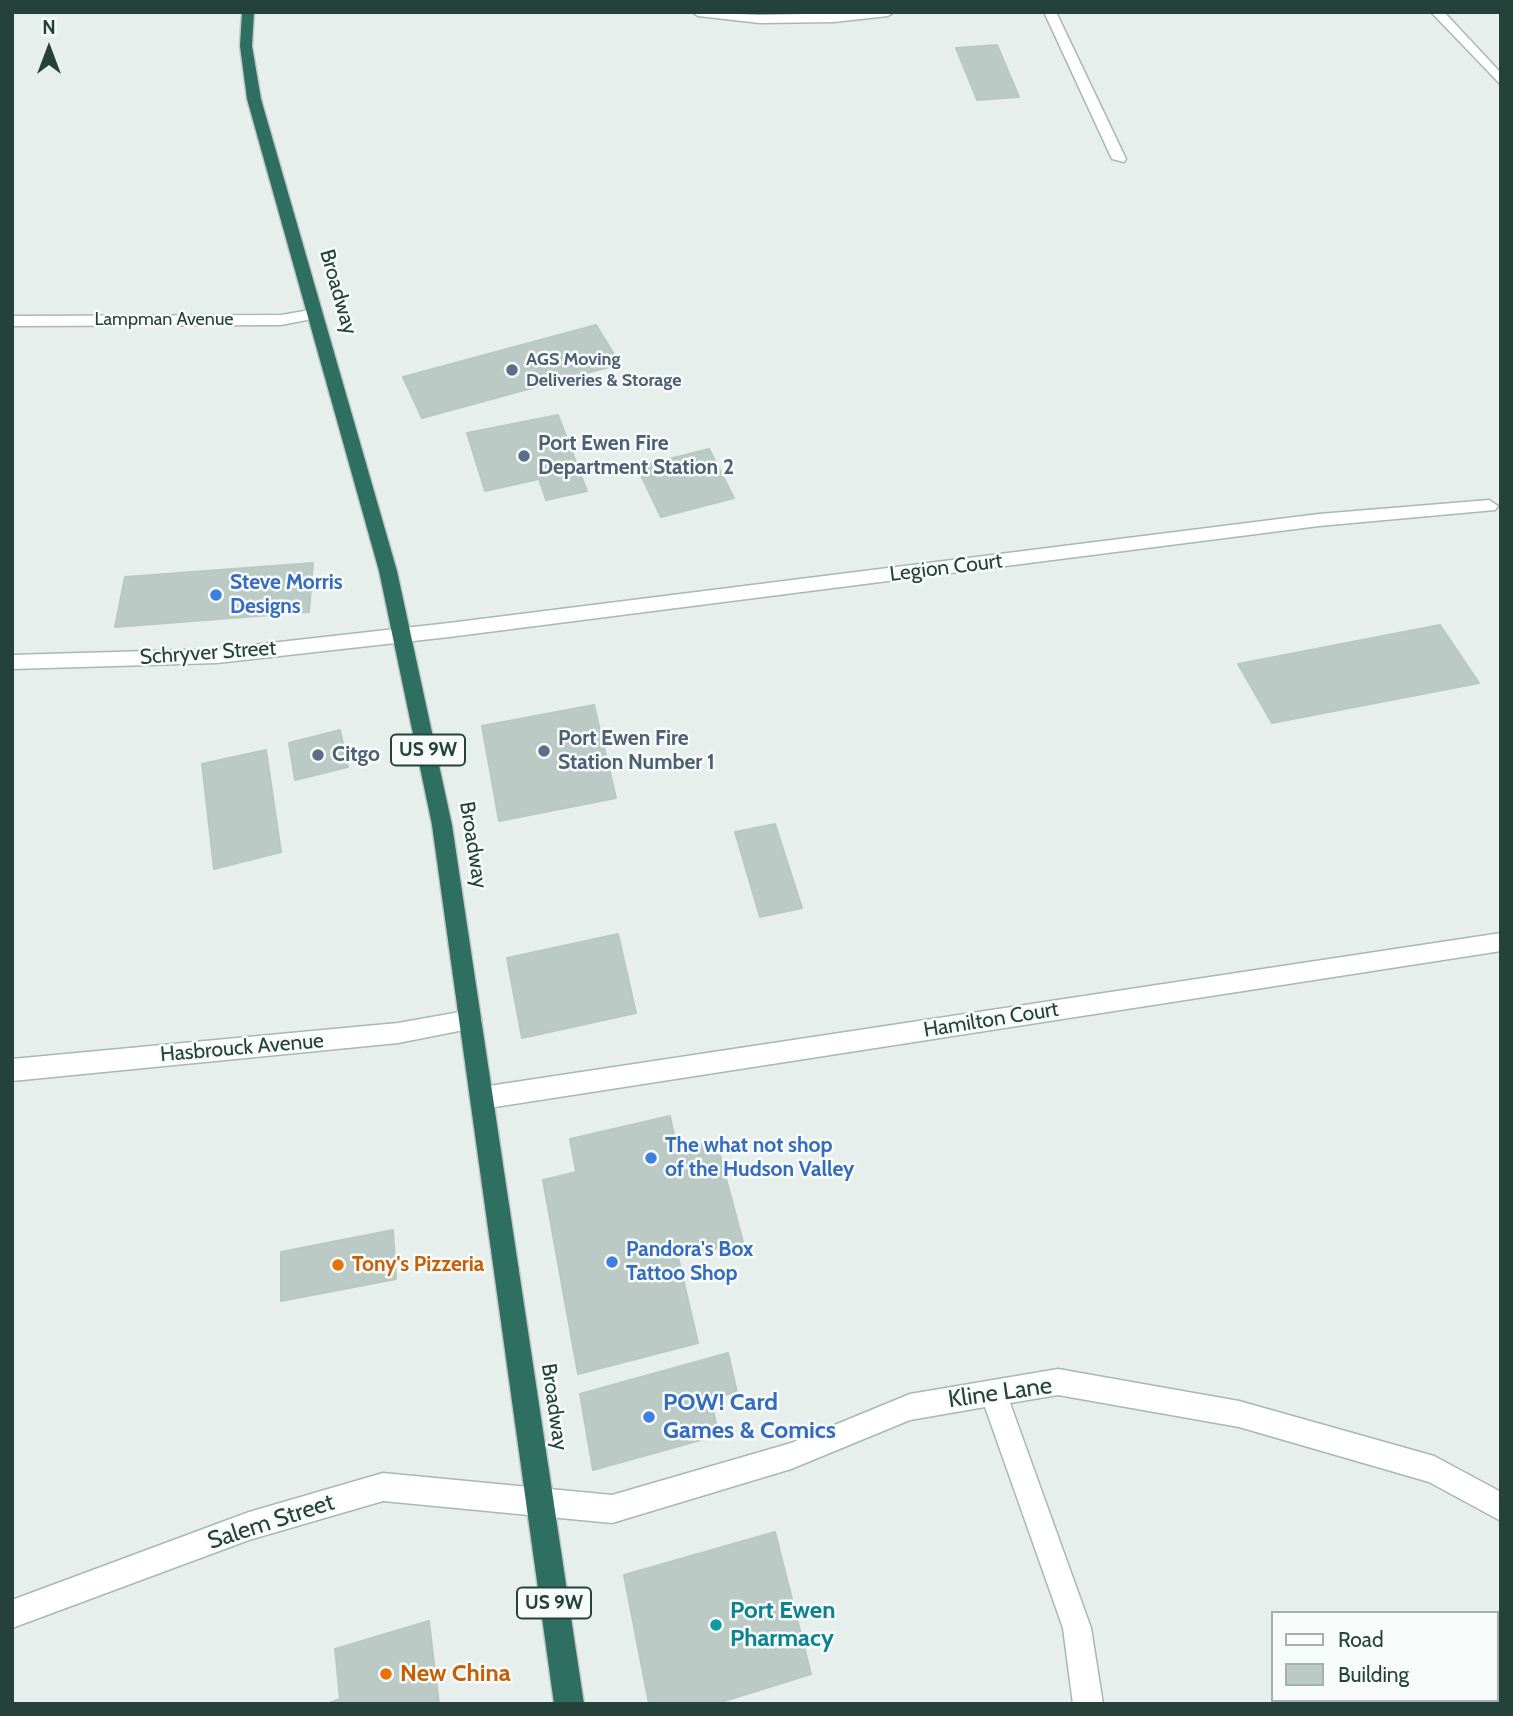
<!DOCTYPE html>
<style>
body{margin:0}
#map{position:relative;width:1513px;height:1716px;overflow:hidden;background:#e6efeb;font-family:Cabin,sans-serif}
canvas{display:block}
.frame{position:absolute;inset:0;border:14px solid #24423a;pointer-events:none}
.legend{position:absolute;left:1271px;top:1611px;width:228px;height:91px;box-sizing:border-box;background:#f7fbf9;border:2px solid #a3b1ad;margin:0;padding:9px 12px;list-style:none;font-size:21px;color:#24423a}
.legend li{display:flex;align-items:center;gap:14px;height:35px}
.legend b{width:35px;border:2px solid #a3b1ad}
.north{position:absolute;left:14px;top:14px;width:70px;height:70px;-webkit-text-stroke:5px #f7fbf9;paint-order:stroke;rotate:0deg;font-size:19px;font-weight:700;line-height:28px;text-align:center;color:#24423a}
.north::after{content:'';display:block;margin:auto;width:24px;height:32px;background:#24423a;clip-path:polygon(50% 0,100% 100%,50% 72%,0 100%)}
</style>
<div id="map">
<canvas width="1513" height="1716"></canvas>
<div class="frame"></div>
<ul class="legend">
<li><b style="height:9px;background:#fff"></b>Road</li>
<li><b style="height:19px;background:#bbcac4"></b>Building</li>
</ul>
<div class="north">N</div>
</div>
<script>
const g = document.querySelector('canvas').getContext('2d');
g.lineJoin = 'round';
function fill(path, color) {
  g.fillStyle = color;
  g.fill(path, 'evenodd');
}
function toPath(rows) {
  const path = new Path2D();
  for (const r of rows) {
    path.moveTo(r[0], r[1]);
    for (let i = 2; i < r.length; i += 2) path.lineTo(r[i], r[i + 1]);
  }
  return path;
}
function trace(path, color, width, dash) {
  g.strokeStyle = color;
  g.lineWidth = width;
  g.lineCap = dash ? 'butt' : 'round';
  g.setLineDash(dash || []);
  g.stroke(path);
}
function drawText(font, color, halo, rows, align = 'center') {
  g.font = font + ' Cabin,sans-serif';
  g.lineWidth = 5;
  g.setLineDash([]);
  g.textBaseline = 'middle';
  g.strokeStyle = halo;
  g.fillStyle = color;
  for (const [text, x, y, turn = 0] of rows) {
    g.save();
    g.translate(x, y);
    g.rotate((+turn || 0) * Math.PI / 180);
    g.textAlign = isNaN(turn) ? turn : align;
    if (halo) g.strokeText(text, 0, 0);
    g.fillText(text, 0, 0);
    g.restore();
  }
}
const building = toPath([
 [997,45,1019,97,977,100,956,48,997,45],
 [596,325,620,364,422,418,403,377,596,325],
 [558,415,587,491,546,500,539,479,485,491,467,433,558,415],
 [709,449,734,498,661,517,637,467,709,449],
 [313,563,309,612,115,627,125,577,313,563],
 [1440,625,1479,683,1272,723,1238,664,1440,625],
 [594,705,616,798,499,821,482,726,594,705],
 [340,730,348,767,295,780,289,743,340,730],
 [266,750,281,852,214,869,202,764,266,750],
 [775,824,802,908,760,917,735,832,775,824],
 [618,934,636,1013,522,1038,507,958,618,934],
 [670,1116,677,1150,716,1141,743,1242,678,1257,698,1343,578,1374,543,1180,576,1172,570,1139,670,1116],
 [393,1230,396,1279,281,1301,281,1252,393,1230],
 [728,1353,737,1392,710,1398,719,1435,593,1470,580,1394,728,1353],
 [775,1532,811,1674,715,1704,649,1704,624,1575,775,1532],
 [429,1621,439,1704,326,1704,340,1699,335,1649,429,1621]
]);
fill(building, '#bbcac4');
trace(building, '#b8c9c2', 2);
const minor = toPath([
 [692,12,760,15,894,12,888,16,834,22,760,23,698,16,692,12],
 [1044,12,1056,12,1126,159,1124,162,1112,159,1044,12],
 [1431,12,1444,12,1501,73,1501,85,1431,12],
 [316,309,322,311,322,317,281,325,12,326,12,316,281,315,316,309],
 [1489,500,1498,506,1495,510,1319,526,449,637,217,663,12,669,12,655,217,649,449,623,1319,514,1489,500],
 [1501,933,1501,951,482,1109,474,1106,470,1098,474,1090,482,1087,1501,933],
 [471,1010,479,1013,482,1020,479,1027,398,1043,12,1081,12,1059,398,1023,471,1010],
 [1058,1369,1239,1401,1434,1456,1501,1492,1501,1521,1429,1482,1239,1427,1058,1395,1010,1403,1091,1628,1103,1704,1073,1704,1063,1628,985,1407,910,1420,791,1469,612,1523,383,1501,249,1540,12,1628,12,1600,249,1512,383,1473,612,1495,791,1443,910,1394,1058,1369]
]);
const highway = toPath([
 [242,12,254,12,252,46,261,99,397,571,452,825,584,1704,554,1704,432,825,379,571,247,99,240,46,242,12]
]);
trace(minor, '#a8b8b2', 3);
trace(highway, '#c2cac8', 3);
fill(minor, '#fff');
fill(highway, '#2f6f62');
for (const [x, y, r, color] of [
 [512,370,7,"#5c6f8a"],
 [524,456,7,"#5c6f8a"],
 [216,595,7,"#3f7fe0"],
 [544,751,7,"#5c6f8a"],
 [318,755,7,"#5c6f8a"],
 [651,1158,7,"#3f7fe0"],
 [612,1262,7,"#3f7fe0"],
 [338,1265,7,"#e8710a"],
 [649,1417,7,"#3f7fe0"],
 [716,1625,7,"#0f9aa8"],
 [386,1674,7,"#e8710a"]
]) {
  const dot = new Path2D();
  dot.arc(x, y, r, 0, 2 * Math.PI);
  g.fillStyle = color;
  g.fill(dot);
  trace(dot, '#f7fbf9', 2.5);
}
drawText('18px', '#24423a', '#f7fbf9', [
 ["Lampman Avenue",164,320]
]);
drawText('bold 18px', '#4e5e75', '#f7fbf9', [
 ["AGS Moving",526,360],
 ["Deliveries & Storage",526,381]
], 'left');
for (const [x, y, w] of [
 [428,750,74],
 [554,1603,74]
]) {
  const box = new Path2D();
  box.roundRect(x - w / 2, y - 15.5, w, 31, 5);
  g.fillStyle = '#f7fbf9';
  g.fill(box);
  trace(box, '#24423a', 2);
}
drawText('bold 19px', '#24423a', null, [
 ["US 9W",428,750],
 ["US 9W",554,1603]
]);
drawText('21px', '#24423a', '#f7fbf9', [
 ["Broadway",338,292,74],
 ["Legion Court",946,568,-7],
 ["Schryver Street",208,653,-4],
 ["Broadway",473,845,81],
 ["Hamilton Court",991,1020,-9],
 ["Hasbrouck Avenue",242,1048,-5],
 ["Broadway",554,1407,82]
]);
drawText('bold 21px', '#4e5e75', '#f7fbf9', [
 ["Port Ewen Fire",538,444],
 ["Department Station 2",538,468],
 ["Port Ewen Fire",558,739],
 ["Station Number 1",558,763],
 ["Citgo",332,755]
], 'left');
drawText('bold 21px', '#366cbe', '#f7fbf9', [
 ["Steve Morris",230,583],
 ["Designs",230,607],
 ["The what not shop",665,1146],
 ["of the Hudson Valley",665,1170],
 ["Pandora's Box",626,1250],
 ["Tattoo Shop",626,1274]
], 'left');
drawText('bold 21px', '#c56008', '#f7fbf9', [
 ["Tony's Pizzeria",352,1265]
], 'left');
drawText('24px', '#24423a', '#f7fbf9', [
 ["Kline Lane",1000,1393,-8],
 ["Salem Street",271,1522,-18]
]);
drawText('bold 24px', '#366cbe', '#f7fbf9', [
 ["POW! Card",663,1403],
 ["Games & Comics",663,1431]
], 'left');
drawText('bold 24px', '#0d838f', '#f7fbf9', [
 ["Port Ewen",730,1611],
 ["Pharmacy",730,1639]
], 'left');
drawText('bold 24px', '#c56008', '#f7fbf9', [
 ["New China",400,1674]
], 'left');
</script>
